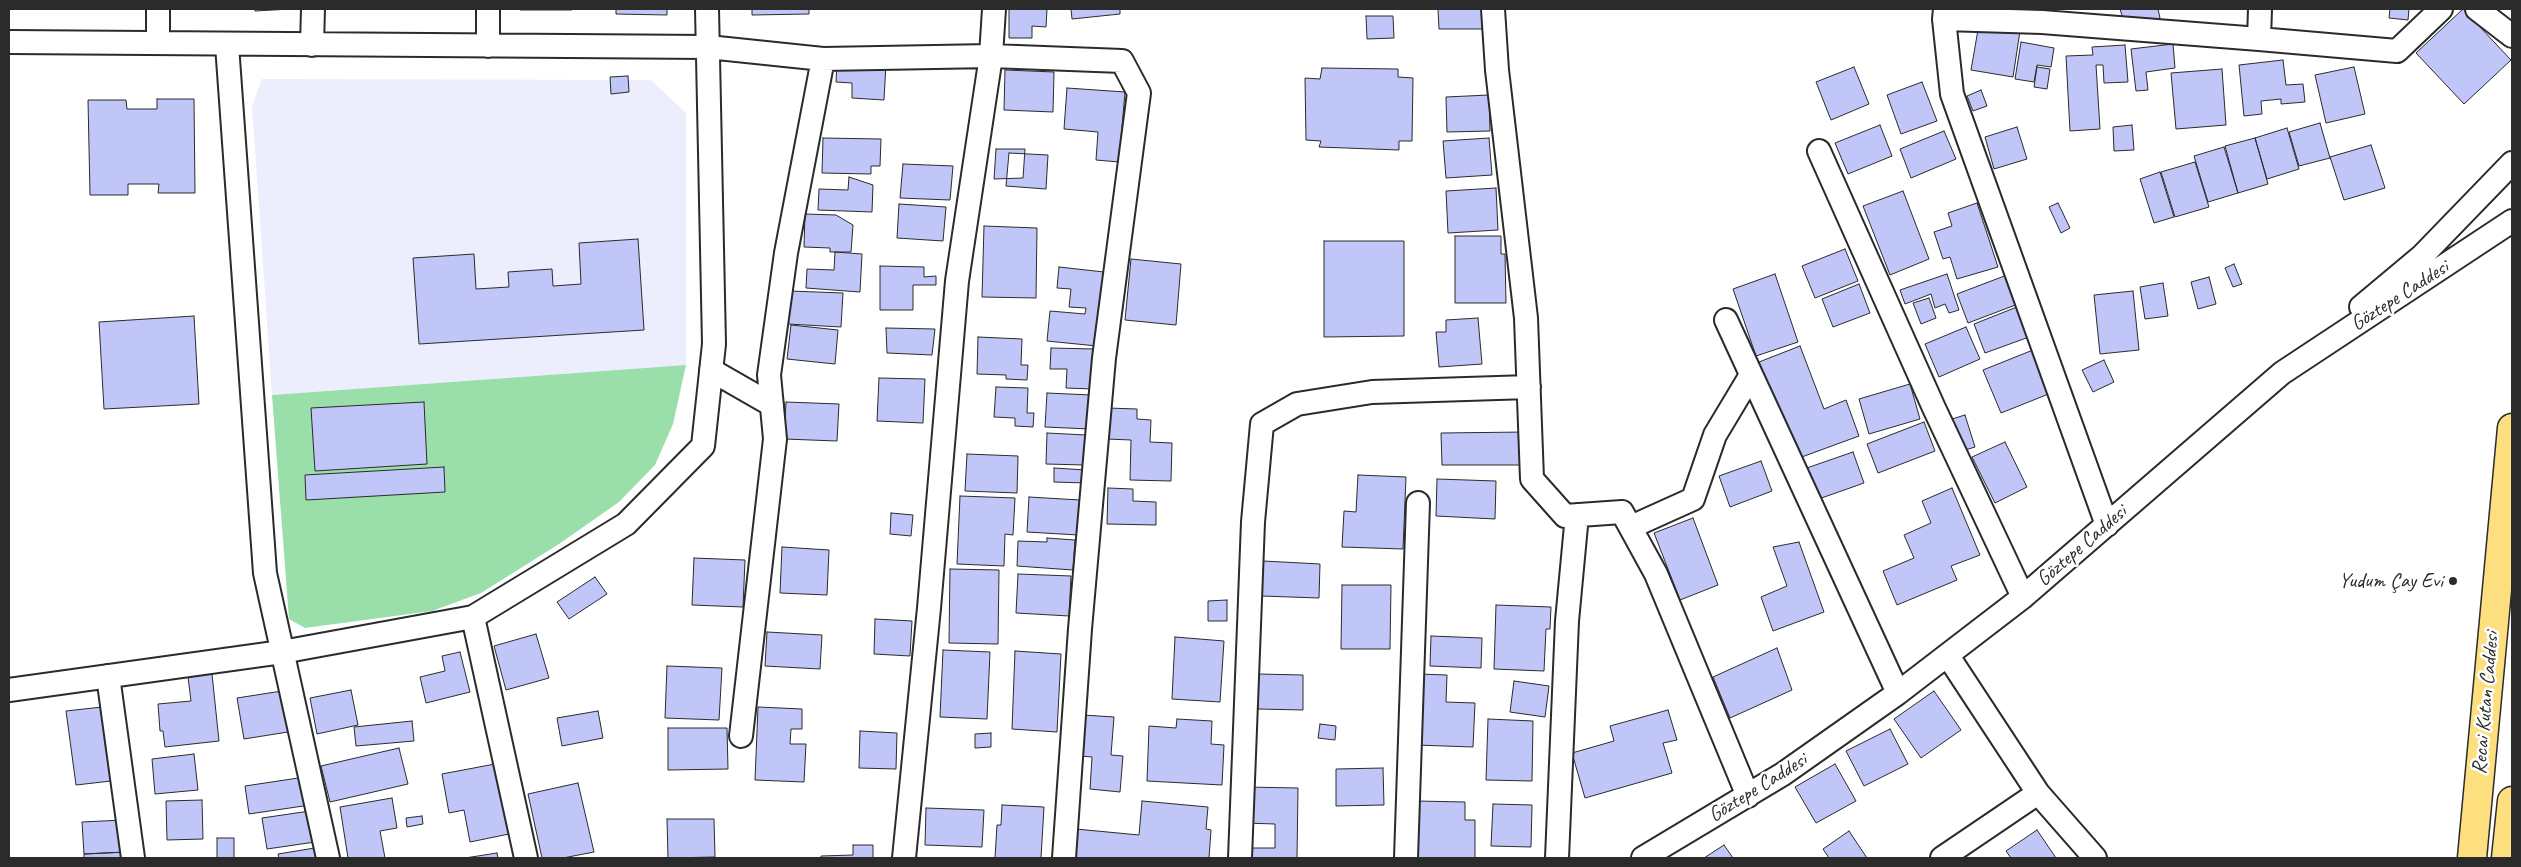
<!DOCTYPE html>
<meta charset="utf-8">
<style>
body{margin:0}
#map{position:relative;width:2521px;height:867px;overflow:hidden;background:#fff;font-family:Caveat,sans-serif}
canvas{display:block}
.frame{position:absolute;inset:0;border:10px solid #2b2b2b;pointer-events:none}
</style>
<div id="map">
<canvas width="2521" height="867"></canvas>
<div class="frame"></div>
</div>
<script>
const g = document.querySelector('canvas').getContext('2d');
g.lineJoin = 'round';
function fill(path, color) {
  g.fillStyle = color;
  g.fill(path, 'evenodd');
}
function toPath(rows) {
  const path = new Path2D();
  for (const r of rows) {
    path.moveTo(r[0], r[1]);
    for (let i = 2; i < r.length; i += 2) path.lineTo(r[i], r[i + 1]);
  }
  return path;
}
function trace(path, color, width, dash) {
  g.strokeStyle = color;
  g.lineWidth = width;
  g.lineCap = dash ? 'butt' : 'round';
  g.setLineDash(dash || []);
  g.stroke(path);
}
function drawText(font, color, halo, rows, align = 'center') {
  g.font = font + ' Caveat,sans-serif';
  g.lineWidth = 5;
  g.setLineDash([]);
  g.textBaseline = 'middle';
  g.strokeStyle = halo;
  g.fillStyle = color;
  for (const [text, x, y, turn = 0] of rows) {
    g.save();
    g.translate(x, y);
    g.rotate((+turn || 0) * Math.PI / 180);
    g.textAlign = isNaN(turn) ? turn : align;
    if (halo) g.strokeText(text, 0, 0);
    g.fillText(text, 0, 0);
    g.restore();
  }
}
fill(toPath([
 [262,79,651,80,686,113,686,365,272,395,252,106]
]), '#eceefd');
fill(toPath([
 [686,365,673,424,655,465,619,502,559,544,481,593,432,611,305,628,289,619,272,395]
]), '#9adeaa');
const building = toPath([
 [255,9,291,9,255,11,255,9],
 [520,9,572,9,572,10,520,10,520,9],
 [616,9,667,9,667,15,616,14,616,9],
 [752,9,809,9,809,14,752,15,752,9],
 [1009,9,1047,9,1046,27,1032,26,1032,38,1009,38,1009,9],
 [1071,9,1120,9,1120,14,1072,19,1071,9],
 [1438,9,1482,9,1482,29,1439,29,1438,9],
 [1999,9,2035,9,2035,17,1998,16,1999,9],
 [2120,9,2158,9,2160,18,2126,28,2120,9],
 [2390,9,2409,9,2408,20,2389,18,2390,9],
 [2463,9,2511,60,2464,104,2416,53,2463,9],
 [1366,16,1393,16,1394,38,1367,39,1366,16],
 [1979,24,2020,31,2013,77,1971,70,1979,24],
 [2021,42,2054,48,2051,67,2037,65,2034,82,2015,79,2021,42],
 [2173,44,2175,68,2146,72,2148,90,2136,91,2131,49,2173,44],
 [2125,45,2128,82,2104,83,2103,65,2096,65,2100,129,2070,131,2066,56,2093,55,2092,47,2125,45],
 [2283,60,2286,85,2303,84,2305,102,2281,104,2281,99,2261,101,2262,114,2244,116,2239,65,2283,60],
 [837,61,886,63,884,100,852,98,852,83,836,82,837,61],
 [1854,67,1869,104,1831,120,1816,82,1854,67],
 [2037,67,2050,69,2047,89,2034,87,2037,67],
 [2354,67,2365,114,2326,123,2315,75,2354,67],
 [1322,68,1398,69,1398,77,1413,78,1412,141,1399,141,1399,150,1319,147,1321,141,1306,140,1305,78,1320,79,1322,68],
 [2222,69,2226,125,2176,129,2171,73,2222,69],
 [1005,70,1054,72,1053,112,1004,110,1005,70],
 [628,76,629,92,611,94,610,77,628,76],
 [1922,82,1937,121,1901,134,1887,95,1922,82],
 [1067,88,1125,92,1119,162,1096,160,1098,132,1064,129,1067,88],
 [1981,90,1987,106,1973,111,1967,96,1981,90],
 [1489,95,1490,131,1447,132,1446,97,1489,95],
 [157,99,194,99,195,193,158,193,159,184,128,184,128,195,90,195,88,100,126,100,127,109,157,109,157,99],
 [2320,123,2330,158,2299,166,2289,132,2320,123],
 [1880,125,1892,156,1848,174,1835,143,1880,125],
 [2132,125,2134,150,2114,151,2113,127,2132,125],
 [2017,127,2027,159,1994,169,1985,137,2017,127],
 [2287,128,2299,169,2267,179,2255,138,2287,128],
 [1944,131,1956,159,1911,178,1900,149,1944,131],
 [823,138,881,139,880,166,871,166,871,174,822,173,823,138],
 [1489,138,1492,175,1446,178,1443,141,1489,138],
 [2255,138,2268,184,2238,193,2225,146,2255,138],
 [2371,145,2385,188,2344,200,2330,157,2371,145],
 [2224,147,2238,193,2208,202,2194,156,2224,147],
 [996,149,1025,149,1023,178,994,179,996,149],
 [1009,153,1048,155,1046,189,1006,186,1009,153],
 [2195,162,2209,207,2175,217,2161,172,2195,162],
 [903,164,953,166,950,200,900,198,903,164],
 [2160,172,2174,217,2154,223,2140,179,2160,172],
 [849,177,873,185,872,212,818,210,819,189,848,190,849,177],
 [1496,188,1498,230,1448,233,1446,191,1496,188],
 [1903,191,1929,259,1890,275,1863,206,1903,191],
 [1977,203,1998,267,1957,279,1950,257,1943,259,1934,232,1952,226,1948,213,1977,203],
 [2058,203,2070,228,2061,233,2049,207,2058,203],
 [899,204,946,207,943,241,897,238,899,204],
 [805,214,836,215,853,225,851,252,830,252,830,248,804,247,805,214],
 [984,226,1037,228,1036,298,982,297,984,226],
 [1455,236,1501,236,1501,254,1505,254,1506,303,1455,303,1455,236],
 [638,239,644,330,419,344,413,258,474,254,476,289,509,287,508,272,552,269,553,286,581,284,579,243,638,239],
 [1324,241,1404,241,1404,336,1324,337,1324,241],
 [1845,249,1858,281,1815,298,1802,266,1845,249],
 [835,252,862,254,860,292,806,288,807,269,834,270,835,252],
 [1131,259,1181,264,1176,325,1125,320,1131,259],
 [2234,264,2242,284,2233,287,2225,268,2234,264],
 [880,266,924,267,924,277,936,276,936,285,913,285,913,310,880,310,880,266],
 [1059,267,1104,272,1097,346,1047,341,1050,311,1085,314,1086,308,1069,307,1071,289,1057,288,1059,267],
 [1775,274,1798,342,1756,356,1733,289,1775,274],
 [1947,274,1959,310,1949,313,1945,304,1935,308,1931,294,1905,304,1900,290,1947,274],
 [2007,275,2018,304,1968,323,1957,294,2007,275],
 [2209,277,2216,304,2198,309,2191,282,2209,277],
 [2163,283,2168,316,2145,319,2140,287,2163,283],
 [1859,284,1870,313,1833,327,1822,299,1859,284],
 [790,291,843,293,841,327,788,324,790,291],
 [2133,291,2139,350,2100,354,2094,295,2133,291],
 [1929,298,1936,318,1921,324,1913,303,1929,298],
 [2017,307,2029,337,1985,353,1974,324,2017,307],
 [194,316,199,404,104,409,99,322,194,316],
 [1478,318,1482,364,1439,367,1436,332,1446,332,1446,320,1478,318],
 [791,325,838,330,835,364,787,359,791,325],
 [1966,327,1980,359,1939,377,1925,344,1966,327],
 [886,328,935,329,932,355,887,353,886,328],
 [978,337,1022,339,1021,365,1028,365,1027,380,1006,379,1006,375,977,374,978,337],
 [1800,346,1824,409,1846,400,1859,436,1799,458,1785,432,1759,362,1800,346],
 [1051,348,1094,349,1093,389,1066,388,1067,369,1050,369,1051,348],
 [2033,350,2051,393,2001,413,1983,370,2033,350],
 [2104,360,2114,382,2093,392,2082,370,2104,360],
 [879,378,925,379,923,423,877,421,879,378],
 [1910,384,1920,419,1869,434,1859,399,1910,384],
 [996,387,1028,388,1027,413,1034,413,1033,427,1015,426,1015,418,994,417,996,387],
 [1047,393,1091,395,1090,429,1045,427,1047,393],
 [424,402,427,464,315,471,311,408,424,402],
 [786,402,839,404,837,441,784,439,786,402],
 [1108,408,1137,409,1137,419,1151,420,1150,442,1172,443,1171,481,1130,480,1131,440,1107,439,1108,408],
 [1965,415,1975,447,1962,451,1952,419,1965,415],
 [1924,422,1935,451,1878,473,1867,444,1924,422],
 [1526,432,1526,465,1442,465,1441,433,1526,432],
 [1047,433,1086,435,1085,465,1046,464,1047,433],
 [2005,442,2027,487,1995,503,1972,457,2005,442],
 [1853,452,1864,483,1813,501,1801,470,1853,452],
 [967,454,1018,456,1017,493,965,491,967,454],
 [1761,461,1772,491,1730,507,1719,476,1761,461],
 [444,467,445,492,306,500,305,475,444,467],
 [1054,468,1086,470,1086,483,1054,482,1054,468],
 [1358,475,1406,477,1403,549,1342,547,1344,511,1356,512,1358,475],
 [1437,479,1496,481,1495,519,1436,516,1437,479],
 [1108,488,1133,489,1133,501,1156,502,1156,525,1107,524,1108,488],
 [1952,488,1980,555,1951,566,1957,580,1897,605,1883,571,1914,558,1904,535,1931,523,1922,501,1952,488],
 [960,496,1015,498,1013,535,1005,534,1004,566,957,564,960,496],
 [1029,497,1080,500,1078,535,1027,532,1029,497],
 [891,513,913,515,911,536,890,534,891,513],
 [1693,518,1718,585,1680,600,1654,533,1693,518],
 [1047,538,1075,540,1073,570,1017,566,1018,541,1047,542,1047,538],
 [1799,542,1824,612,1773,631,1761,597,1787,586,1773,547,1799,542],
 [782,547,829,550,827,595,780,593,782,547],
 [694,558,745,560,743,607,692,605,694,558],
 [1263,561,1320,564,1319,598,1262,596,1263,561],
 [950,569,999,570,998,644,949,643,950,569],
 [1018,574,1071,576,1069,616,1016,613,1018,574],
 [595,577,607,594,569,619,557,602,595,577],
 [1342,585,1391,585,1390,649,1341,649,1342,585],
 [1227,600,1227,621,1208,621,1208,601,1227,600],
 [1496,605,1551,607,1550,629,1546,629,1544,671,1494,669,1496,605],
 [875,619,912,621,910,656,874,654,875,619],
 [767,632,822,635,820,669,765,666,767,632],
 [536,634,549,678,506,690,494,646,536,634],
 [1431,636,1482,638,1481,668,1430,666,1431,636],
 [1175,637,1224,641,1220,702,1172,699,1175,637],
 [1777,648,1792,690,1730,718,1713,677,1777,648],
 [943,650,990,652,987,719,940,717,943,650],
 [1015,651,1061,654,1057,732,1012,729,1015,651],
 [460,652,470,692,426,703,420,677,445,671,442,656,460,652],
 [667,666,722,668,719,720,665,718,667,666],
 [212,674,219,741,165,747,163,731,160,731,158,704,191,701,188,677,212,674],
 [1258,674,1303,675,1303,710,1258,709,1258,674],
 [1418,674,1447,675,1446,702,1475,703,1473,747,1416,745,1418,674],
 [1514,681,1549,686,1545,717,1510,712,1514,681],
 [351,690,358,725,317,734,310,698,351,690],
 [282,691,288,732,244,739,237,698,282,691],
 [1934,691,1961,730,1921,758,1894,719,1934,691],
 [111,706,120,780,76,785,66,711,111,706],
 [758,707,802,709,802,729,791,729,790,744,806,744,804,782,755,780,758,707],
 [1668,710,1677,740,1663,743,1672,773,1585,798,1572,753,1614,741,1610,726,1668,710],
 [598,711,603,738,562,746,557,718,598,711],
 [1083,715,1114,717,1111,755,1123,756,1120,792,1090,789,1092,757,1080,756,1083,715],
 [1177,719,1212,721,1211,744,1224,745,1222,785,1147,781,1149,726,1176,728,1177,719],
 [1488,719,1533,721,1532,781,1486,780,1488,719],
 [412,721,414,741,356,746,354,727,412,721],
 [1320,724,1336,726,1335,740,1318,738,1320,724],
 [668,728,727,728,728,769,668,770,668,728],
 [1890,729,1908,764,1864,786,1846,751,1890,729],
 [860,731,897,733,896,769,859,768,860,731],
 [991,733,991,747,975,748,975,734,991,733],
 [399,748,408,784,330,802,321,766,399,748],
 [194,754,198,790,155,794,152,759,194,754],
 [495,764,509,834,470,842,464,810,449,813,442,774,495,764],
 [1835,764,1856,801,1816,823,1795,787,1835,764],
 [1383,768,1384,805,1336,806,1336,769,1383,768],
 [305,777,310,805,249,814,245,786,305,777],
 [578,783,594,852,563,858,542,858,528,794,578,783],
 [1245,787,1298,788,1297,858,1250,858,1250,848,1275,848,1275,824,1245,823,1245,787],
 [392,798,397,828,380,831,385,858,348,858,340,807,392,798],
 [202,800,203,839,167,840,166,801,202,800],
 [1142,801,1208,807,1206,829,1211,830,1209,858,1073,858,1076,829,1139,835,1142,801],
 [1416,801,1465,802,1465,820,1475,820,1475,858,1414,858,1416,801],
 [1493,804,1532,805,1531,847,1491,846,1493,804],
 [1002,805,1044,807,1041,858,995,858,997,825,1001,825,1002,805],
 [926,808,984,810,982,847,925,845,926,808],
 [310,811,315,842,267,849,262,818,310,811],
 [422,816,423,824,407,827,406,818,422,816],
 [667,819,714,819,715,857,668,858,667,819],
 [124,820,126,852,84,854,82,822,124,820],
 [2037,830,2056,858,2011,858,2006,851,2037,830],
 [1849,831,1867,858,1829,858,1823,849,1849,831],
 [217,838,234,838,234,858,217,858,217,838],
 [853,845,873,845,873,858,821,858,821,856,853,855,853,845],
 [1724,845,1733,858,1704,858,1724,845],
 [321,847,323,858,279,858,278,854,321,847],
 [126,852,126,858,84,858,84,854,126,852],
 [497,853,498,858,465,858,497,853]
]);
fill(building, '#c0c6f8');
trace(building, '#2b2b2b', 1);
const minor = toPath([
 [158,9,158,43],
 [994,9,991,56,1122,61,1139,93,1104,358,1080,629,1064,858],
 [1493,9,1497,70,1526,318,1532,479,1565,516,1622,512,1656,574,1748,796],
 [1945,9,1944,19,1952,94,2107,525],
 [2260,9,2259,39,2397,51,2441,9],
 [2477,9,2512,36],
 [1944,19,2042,22,2259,39],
 [9,42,708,47,823,59,991,56,957,281,929,608,904,858],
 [227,45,265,573,328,858],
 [312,45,313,9],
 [488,46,488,9],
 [1819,151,1934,408,2023,597],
 [2361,307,2422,256,2512,163],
 [1726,320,1898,693],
 [711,370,772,405],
 [1631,527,1693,499,1715,435,1751,375],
 [473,617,526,858],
 [1948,656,2038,793,2095,858],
 [108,676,133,858],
 [9,690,282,652,473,617,626,524,703,446,714,344,707,9],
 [741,736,775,439,769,375,786,253,823,59],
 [1240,858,1253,522,1262,424,1297,404,1372,392,1529,387],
 [1406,858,1418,503],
 [1557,858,1567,621,1577,515],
 [1643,858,1783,774,1898,693,2023,597,2282,373,2512,221],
 [1942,858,2038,793]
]);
const major = toPath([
 [2472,858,2512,428],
 [2506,858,2512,801]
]);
trace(minor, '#2b2b2b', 26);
trace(major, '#2b2b2b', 31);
trace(minor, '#fff', 22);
trace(major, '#fddf80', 28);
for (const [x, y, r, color] of [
 [2453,581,5,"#2b2b2b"]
]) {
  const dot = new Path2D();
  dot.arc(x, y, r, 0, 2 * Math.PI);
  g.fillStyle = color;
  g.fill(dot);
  trace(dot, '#fff', 2);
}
drawText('21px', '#2b2b2b', '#fff', [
 ["Göztepe Caddesi",2400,296,-33],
 ["Göztepe Caddesi",2082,546,-41],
 ["Recai Kutan Caddesi",2486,703,-85],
 ["Göztepe Caddesi",1758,788,-32]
]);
drawText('21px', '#2b2b2b', '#fff', [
 ["Yudum Çay Evi",2443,581]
], 'right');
</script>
